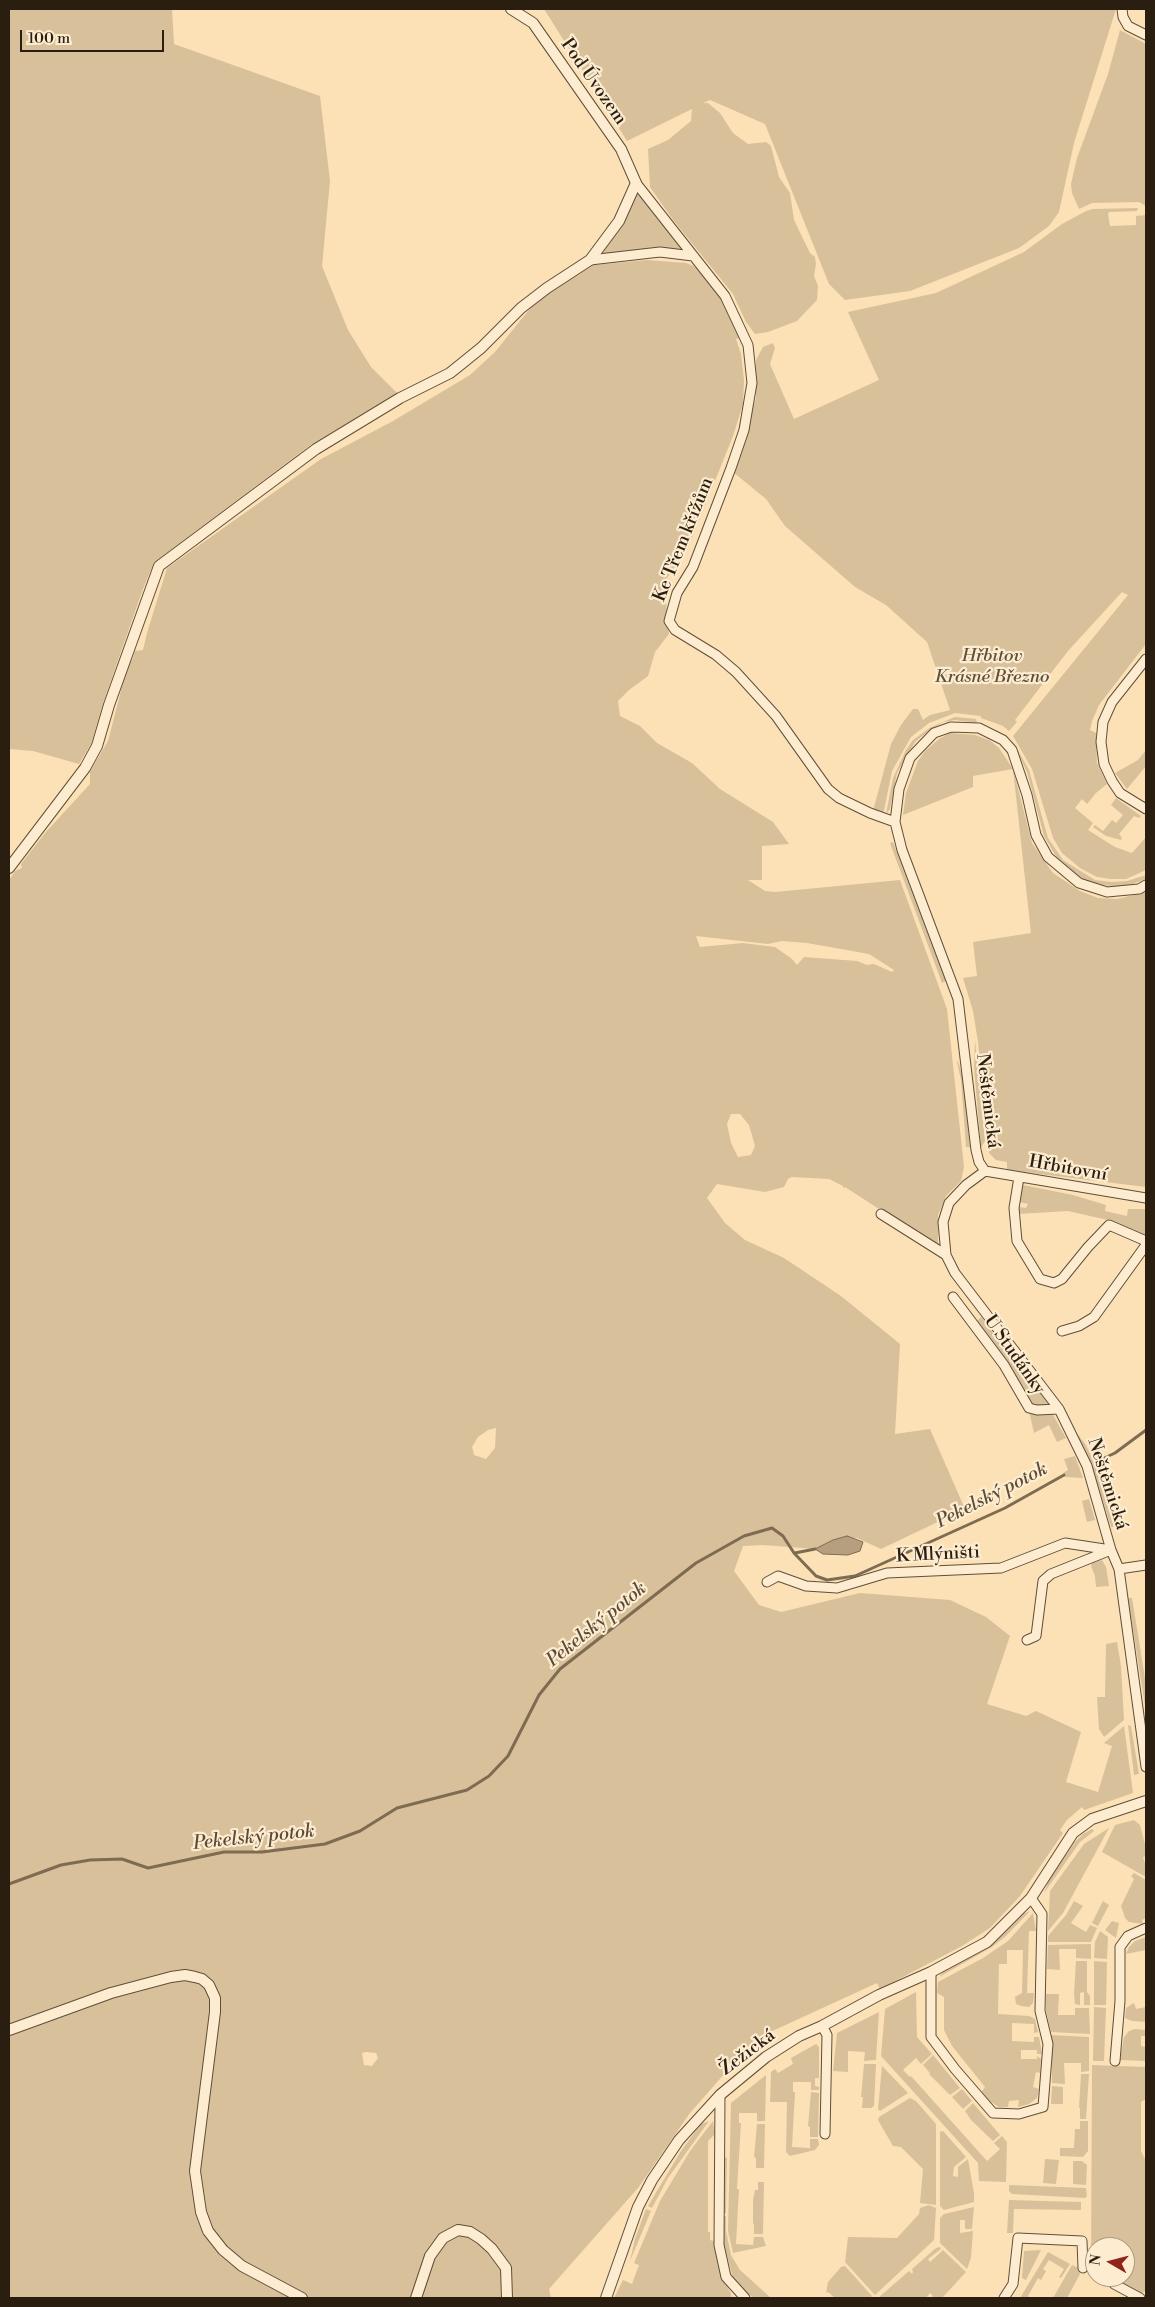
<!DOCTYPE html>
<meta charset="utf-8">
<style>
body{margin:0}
#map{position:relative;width:1155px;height:2307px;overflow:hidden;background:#fce1b6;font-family:"Libre Bodoni",serif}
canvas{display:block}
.frame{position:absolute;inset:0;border:10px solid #2a1e11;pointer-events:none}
.north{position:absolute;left:1085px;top:2237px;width:50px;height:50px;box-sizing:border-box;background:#fdecd0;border:1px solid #a99a84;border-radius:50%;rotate:278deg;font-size:14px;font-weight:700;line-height:20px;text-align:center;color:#2a1e11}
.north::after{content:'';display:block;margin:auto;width:18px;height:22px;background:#8f2418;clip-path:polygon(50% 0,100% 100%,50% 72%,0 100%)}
.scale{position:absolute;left:20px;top:30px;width:144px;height:22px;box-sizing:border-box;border:2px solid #2a1e11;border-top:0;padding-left:6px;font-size:15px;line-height:18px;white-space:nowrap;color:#2a1e11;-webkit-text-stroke:4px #fdecd0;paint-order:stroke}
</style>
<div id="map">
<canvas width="1155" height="2307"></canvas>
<div class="frame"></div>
<div class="north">N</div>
<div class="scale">100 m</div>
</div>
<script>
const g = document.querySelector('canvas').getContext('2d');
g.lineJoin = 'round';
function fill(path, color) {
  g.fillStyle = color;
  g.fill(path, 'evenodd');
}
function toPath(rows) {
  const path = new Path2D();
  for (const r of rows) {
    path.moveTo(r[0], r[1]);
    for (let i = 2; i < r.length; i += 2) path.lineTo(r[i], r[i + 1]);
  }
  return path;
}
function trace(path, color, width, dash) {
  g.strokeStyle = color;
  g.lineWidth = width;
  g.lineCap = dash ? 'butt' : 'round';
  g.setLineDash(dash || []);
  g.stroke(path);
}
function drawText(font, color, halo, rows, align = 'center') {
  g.font = font + ' "Libre Bodoni",serif';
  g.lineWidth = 4.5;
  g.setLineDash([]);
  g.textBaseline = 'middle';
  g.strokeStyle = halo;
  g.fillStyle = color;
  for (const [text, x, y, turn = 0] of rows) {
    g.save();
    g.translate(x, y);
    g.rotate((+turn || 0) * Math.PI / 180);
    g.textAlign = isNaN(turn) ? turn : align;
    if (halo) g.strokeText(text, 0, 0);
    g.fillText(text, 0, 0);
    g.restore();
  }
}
fill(toPath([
 [9,9,172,9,174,44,320,96,330,181,322,266,348,330,371,367,397,393,312,444,154,562,143,589,103,703,91,744,79,764,33,751,9,749],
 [544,9,1116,9,1074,143,1059,212,1049,226,1019,248,910,291,845,300,829,284,765,124,710,100,703,103,708,103,720,113,733,133,748,144,766,142,771,146,779,177,790,193,794,220,810,253,815,257,816,264,814,276,818,286,817,300,797,321,768,332,755,334,746,322,733,294,673,220,650,187,648,149,668,140,691,121,692,109,627,141],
 [1120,30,1146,44,1146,206,1139,202,1092,203,1079,209,1072,193,1071,184,1077,158,1108,74],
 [636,193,639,194,685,251,597,255],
 [1138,208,1137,211,1109,212,1108,214,1110,226,1136,225,1136,216,1146,215,1146,644,1099,705,1092,721,1090,730,1096,733,1097,763,1107,784,1096,793,1087,804,1082,799,1075,808,1093,823,1088,830,1115,847,1132,853,1146,837,1146,870,1126,879,1111,879,1097,877,1080,868,1062,853,1053,838,1032,769,1013,736,1128,595,1122,592,1068,651,1015,720,1017,722,1009,731,1003,726,981,718,981,716,955,713,929,723,911,737,892,771,883,815,873,811,891,744,901,725,913,709,918,709,923,720,930,715,950,710,927,642,886,605,855,587,785,526,766,499,733,472,756,398,756,360,763,347,773,343,775,348,770,364,794,419,879,380,848,312,936,293,1024,252,1062,224,1086,211,1093,209],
 [647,260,686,263,694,266,722,297,740,338,736,339,741,354,744,380,743,404,733,436,686,553,664,582,669,634,655,652,648,676,629,690,618,701,620,716,640,726,657,743,692,763,720,789,773,822,789,844,762,846,762,880,748,880,765,891,775,892,900,880,947,1009,964,1167,961,1181,946,1196,938,1215,938,1247,845,1187,843,1188,843,1186,829,1179,792,1177,788,1179,784,1187,765,1192,717,1184,707,1198,725,1223,745,1240,784,1258,841,1296,900,1344,895,1434,930,1429,965,1509,881,1549,857,1538,833,1540,815,1549,763,1545,743,1546,734,1571,759,1605,781,1612,860,1593,950,1600,986,1617,1010,1636,987,1704,1026,1716,1036,1711,1081,1732,1066,1782,1098,1792,1112,1746,1104,1743,1124,1726,1133,1793,1084,1810,1082,1807,1067,1820,1060,1830,1063,1833,1020,1896,990,1928,962,1946,880,1989,877,1983,755,2039,690,2113,638,2188,549,2289,551,2298,9,2298,9,880,15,871,22,868,21,864,45,833,90,784,90,771,108,741,126,671,133,658,135,651,143,650,147,633,167,568,321,459,393,421,470,375,495,352,536,301,594,265],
 [696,936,768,944,782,941,807,943,869,954,894,970,892,972,874,964,867,965,857,961,804,957,797,965,792,959,775,947,743,943,700,947],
 [731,1114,740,1114,749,1125,755,1146,751,1155,738,1157,731,1143,727,1124],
 [496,1428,495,1448,486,1459,474,1455,472,1447,478,1437,488,1430],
 [366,2052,376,2053,378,2058,372,2066,364,2065,362,2053],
 [955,717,976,719,977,723,955,720,944,722,932,728,915,742,897,773,890,809,886,814,893,778,906,750,913,740,931,727],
 [950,733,975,735,989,740,999,748,1013,769,1032,843,1053,873,1080,891,1098,898,1117,899,1146,892,1146,1187,1007,1170,1007,1162,996,1160,989,1153,978,1042,973,1011,963,978,977,976,973,942,1031,933,1013,769,973,776,973,787,903,815,906,793,918,761,925,751,939,739],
 [1011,738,1029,770,1048,838,1063,860,1095,880,1112,882,1127,881,1146,875,1146,879,1127,886,1111,886,1094,884,1077,876,1060,863,1044,836,1027,772],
 [1146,750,1146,766,1127,789,1115,773,1138,760],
 [1116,798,1141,816,1139,818,1134,816,1119,834,1122,838,1121,840,1106,836,1093,827,1095,825,1103,831,1112,820,1116,823,1123,815,1111,805],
 [893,842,899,858,946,981,942,983,890,843],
 [975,1040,985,1141,981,1147,974,1068],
 [958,1061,964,1082,970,1147,966,1147,961,1080,957,1062],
 [1023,1185,1073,1195,1106,1205,1105,1211,1127,1216,1128,1209,1146,1209,1146,1234,1143,1236,1112,1226,1112,1221,1068,1211,1018,1214,1019,1207,1026,1208,1028,1204,1019,1202],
 [981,1317,998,1339,1000,1338,1049,1404,1048,1407,1030,1406,976,1322],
 [1029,1411,1052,1413,1066,1438,1057,1442,1049,1425,1034,1433],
 [1076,1432,1086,1445,1096,1467,1114,1527,1111,1527,1092,1467],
 [1075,1456,1083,1478,1065,1477,1063,1473,1068,1470,1064,1459],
 [1089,1499,1095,1520,1087,1522,1082,1501],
 [1102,1560,1106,1567,1109,1586,1096,1587,1095,1576,1091,1566,1092,1563],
 [1128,1598,1132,1598,1146,1684,1146,1712],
 [1117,1642,1121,1666,1124,1720,1104,1737,1099,1729,1097,1697,1105,1697,1106,1644],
 [1128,1725,1131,1726,1139,1774,1134,1775],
 [1134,1820,1140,1825,1146,1848,1146,1856,1143,1857,1146,1867,1146,1877,1102,1852,1115,1825],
 [1109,1828,1063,1913,1048,1931,1050,1891,1084,1844],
 [1092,1829,1094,1831,1080,1842,1044,1893,1050,1878,1075,1842,1083,1834],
 [1134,1873,1146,1880,1146,1918,1142,1920,1143,1924,1129,1922,1125,1918,1121,1906,1134,1879,1131,1876],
 [1074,1901,1083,1906,1071,1923,1086,1932,1090,1925,1097,1928,1091,1942,1048,1942,1048,1936,1066,1915],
 [1103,1901,1109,1905,1098,1926,1092,1923],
 [1030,1911,1006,1936,992,1947,939,1977,946,1968,1002,1935,1023,1914],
 [1033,1913,1036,1931,1029,1931,1027,1993,1034,1993,1033,2003,1029,2007,1021,2006,1016,2004,1015,1997,1022,1993,1023,1950,1007,1950,1007,1964,999,1964,998,2014,1029,2016,1035,2019,1038,2032,1034,2033,1034,2024,1012,2023,1012,2041,1034,2042,1034,2037,1039,2037,1042,2054,1037,2054,1037,2050,1021,2050,1021,2059,1037,2059,1037,2056,1041,2059,1040,2073,1036,2072,1033,2087,1039,2089,1037,2098,1029,2104,1018,2107,1019,2100,1009,2101,1008,2107,999,2107,986,2099,981,2093,985,2087,952,2046,944,2030,944,1997,937,1993,938,1982,983,1958,1008,1941],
 [1112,1921,1119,1923,1116,1938,1105,1930],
 [1100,1931,1108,1937,1107,1959,1094,1958,1095,1942],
 [1146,1937,1146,1950,1126,1954,1129,1947,1135,1941],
 [1091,1944,1091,1959,1076,1958,1076,1949,1059,1949,1060,1970,1047,1969,1048,1945],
 [1076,1961,1087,1961,1087,1992,1090,1996,1090,2005,1084,2005,1084,1992,1080,1993,1080,2005,1075,2004,1074,1994],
 [1094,1961,1107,1962,1106,2005,1094,2005],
 [916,1992,917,2037,932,2054,921,2064,916,2058,903,2070,910,2077,911,2076,987,2161,1000,2149,994,2143,1002,2136,1007,2142,1006,2182,979,2181,978,2163,881,2056,885,2009],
 [1046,1994,1059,1994,1058,2015,1075,2015,1075,2008,1089,2008,1090,2034,1051,2032,1046,2011],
 [1134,2003,1136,2009,1146,2007,1146,2022,1132,2021,1125,2018,1126,2008],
 [1094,2007,1106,2008,1104,2061,1093,2061],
 [879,2012,876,2060,864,2061,865,2052,848,2051,848,2072,833,2071,837,2033],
 [1135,2029,1146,2030,1146,2036,1141,2036,1141,2046,1146,2047,1146,2061,1120,2060,1124,2037,1129,2031],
 [1051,2035,1089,2037,1089,2071,1081,2072,1081,2063,1064,2063,1065,2084,1052,2083],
 [816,2044,819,2047,819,2078,815,2078,815,2086,819,2087,819,2090,811,2090,811,2082,793,2082,793,2092,795,2092,792,2147,810,2148,810,2139,818,2139,819,2145,815,2150,790,2156,786,2152,787,2102,770,2102,771,2072,775,2069,778,2073,793,2064,791,2058],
 [933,2055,960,2088,950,2095,929,2074,930,2073,923,2065],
 [864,2064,876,2064,874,2106,871,2108,862,2108,863,2097,861,2097],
 [1092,2065,1146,2067,1146,2099,1141,2102,1141,2151,1146,2161,1146,2290,1141,2294,1113,2277,1125,2277,1125,2247,1095,2247,1095,2274,1091,2271],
 [882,2066,908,2093,880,2111,878,2109],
 [1081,2074,1089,2074,1086,2119,1080,2119,1080,2108,1079,2108],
 [766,2075,765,2121,757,2121,757,2113,739,2113,739,2123,741,2123,737,2189,739,2189,736,2244,753,2245,754,2237,763,2237,766,2246,733,2253,728,2231,731,2103],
 [1052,2086,1063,2087,1063,2104,1051,2104],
 [962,2089,972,2101,963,2109,952,2097],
 [811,2092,819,2093,818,2137,810,2137,810,2127,808,2126],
 [910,2098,916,2101,936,2124,936,2205,920,2203,923,2169,901,2147,893,2146,878,2120,879,2117],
 [973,2103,1000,2135,993,2141,971,2120,965,2111],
 [709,2121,668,2178,652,2208,648,2206,681,2151,701,2124],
 [713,2121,715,2134,708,2141,708,2232,710,2232,710,2240,714,2241,721,2277,731,2293,731,2298,614,2298,623,2280,632,2284,639,2265,634,2263,660,2201,690,2151],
 [1080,2121,1088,2121,1088,2151,1083,2157,1060,2156,1060,2148,1074,2148,1075,2129,1080,2129],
 [757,2124,765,2124,764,2168,756,2168,756,2158,754,2157],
 [943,2131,966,2157,954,2167,953,2176,958,2177,958,2167,968,2159,974,2193,974,2202,944,2210,940,2206,940,2132],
 [724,2157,727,2158,726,2213,724,2213],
 [1045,2159,1059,2160,1056,2184,1043,2183],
 [1073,2161,1082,2161,1087,2165,1086,2185,1073,2184],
 [758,2182,764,2182,763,2234,754,2234,754,2224,753,2223,753,2200,755,2190,758,2190],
 [1009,2185,1086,2188,1087,2196,1085,2198,1012,2194,1009,2191],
 [1009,2200,1081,2202,1081,2210,1014,2209,1013,2233,1007,2233],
 [929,2205,936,2208,934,2240,875,2295,845,2262,848,2237,897,2238,919,2214,920,2208],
 [974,2207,972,2229,965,2229,965,2220,960,2220,960,2233,973,2231,971,2258,967,2269,940,2243,940,2218,944,2214],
 [646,2209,651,2211,630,2261,635,2239],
 [723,2216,726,2216,726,2231,731,2255,740,2270,771,2298,754,2298,739,2287,733,2278,724,2245],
 [940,2247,941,2249,928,2259,930,2262,943,2250,966,2272,942,2298,931,2298,933,2296,930,2293,926,2298,878,2298,909,2271,912,2274,913,2272,912,2269,936,2248],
 [1041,2250,1026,2280,1022,2278,1024,2251],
 [1048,2252,1070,2264,1061,2278,1059,2277,1064,2269,1049,2260,1043,2269,1046,2271,1041,2280,1038,2278,1028,2296,1030,2298,1020,2298],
 [1072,2265,1079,2268,1080,2274,1067,2298,1053,2298],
 [845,2266,872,2296,870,2298,835,2298,828,2292,826,2293,828,2282,841,2267]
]), '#d8c09a');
const water = toPath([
 [847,1536,863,1542,860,1551,848,1555,823,1554,815,1549,833,1540,847,1536]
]);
fill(water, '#b59f7e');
trace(water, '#7d6b52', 1);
trace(toPath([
 [1100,1460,1115,1453,1146,1430],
 [795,1553,815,1549],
 [9,1884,61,1865,90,1860,122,1859,148,1868,224,1852,262,1852,325,1844,360,1831,397,1808,467,1790,489,1776,508,1756,539,1695,560,1669,696,1563,744,1536,772,1528,783,1536,794,1553,816,1576,827,1580,855,1576,1005,1508,1064,1475]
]), '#7d6b52', 3);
const minor = toPath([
 [1122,9,1123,17,1128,26,1146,35],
 [636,183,725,296,748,345,752,383,744,430,731,468,693,567,677,593,669,621,675,630,716,655,736,672,776,716,828,789,839,798,870,813,895,822],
 [590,260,660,252,693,256],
 [1146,659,1112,702,1103,722,1101,742,1104,764,1112,781,1120,793,1146,809],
 [985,1171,979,1162,976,1150,958,999,902,850,895,822,899,789,910,758,934,733,951,727,979,728,1003,740,1012,750,1027,795,1036,835,1048,857,1079,883,1107,892,1139,889,1146,885],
 [985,1171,966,1185,949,1203,943,1222,946,1255,955,1273,1059,1409,1087,1466,1111,1550,1119,1569,1146,1767],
 [985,1171,1146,1198],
 [1019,1177,1014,1208,1017,1241,1040,1279,1054,1283,1062,1279,1088,1247,1109,1225,1146,1241],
 [881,1214,946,1255],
 [953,1297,1004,1365,1029,1408,1037,1410,1059,1409],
 [1062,1331,1079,1326,1094,1317,1146,1245],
 [1119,1569,1146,1565],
 [767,1582,778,1576,806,1586,837,1588,887,1573,1001,1568,1065,1543,1111,1550],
 [1027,1640,1036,1636,1043,1581,1051,1574,1111,1550],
 [931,1972,931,2037,955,2069,993,2113,1019,2114,1043,2107,1048,2044,1040,2011,1042,1914,1031,1898],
 [822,2026,827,2035,825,2134],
 [1115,2061,1120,2001,1120,1947,1128,1936,1146,1928],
 [720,2095,719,2245,726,2277,745,2298],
 [1114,2284,1140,2298],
 [1004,2298,1013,2284,1018,2238,1082,2241,1083,2268]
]);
const tertiary = toPath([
 [9,868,85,768,97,746,109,705,159,566,316,449,400,398,450,373,481,348,521,308,547,288,590,260,619,221,636,183,621,149,533,23,511,9],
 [9,2030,111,1993,171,1977,185,1975,195,1977,202,1979,209,1985,215,1998,215,2012,195,2171,201,2212,208,2231,223,2250,242,2266,302,2298],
 [416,2298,430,2256,443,2238,458,2230,470,2232,481,2239,492,2249,506,2268,507,2298],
 [606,2298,638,2207,652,2180,679,2140,720,2095,766,2057,799,2036,822,2026,879,1995,931,1972,987,1942,1031,1898,1073,1833,1092,1819,1146,1801]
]);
trace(minor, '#5e4f3a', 11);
trace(tertiary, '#5e4f3a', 12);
trace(minor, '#fdecd0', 9);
trace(tertiary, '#fdecd0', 10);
drawText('18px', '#2a1e11', '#fdecd0', [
 ["Pod Úvozem",593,82,55],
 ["Ke Třem křížům",684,540,-68],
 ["Neštěmická",987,1101,83],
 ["Hřbitovní",1068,1169,10],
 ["U Studánky",1014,1355,55],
 ["Neštěmická",1107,1484,72],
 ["K Mlýništi",938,1555,-3],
 ["Žežická",748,2053,-37]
]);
drawText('italic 18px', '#5e4f3a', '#fdecd0', [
 ["Hřbitov",992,657],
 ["Krásné Březno",992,678]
]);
drawText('italic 19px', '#5b4b37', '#fdecd0', [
 ["Pekelský potok",992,1496,-27],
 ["Pekelský potok",597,1625,-39],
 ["Pekelský potok",254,1838,-6]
]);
</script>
